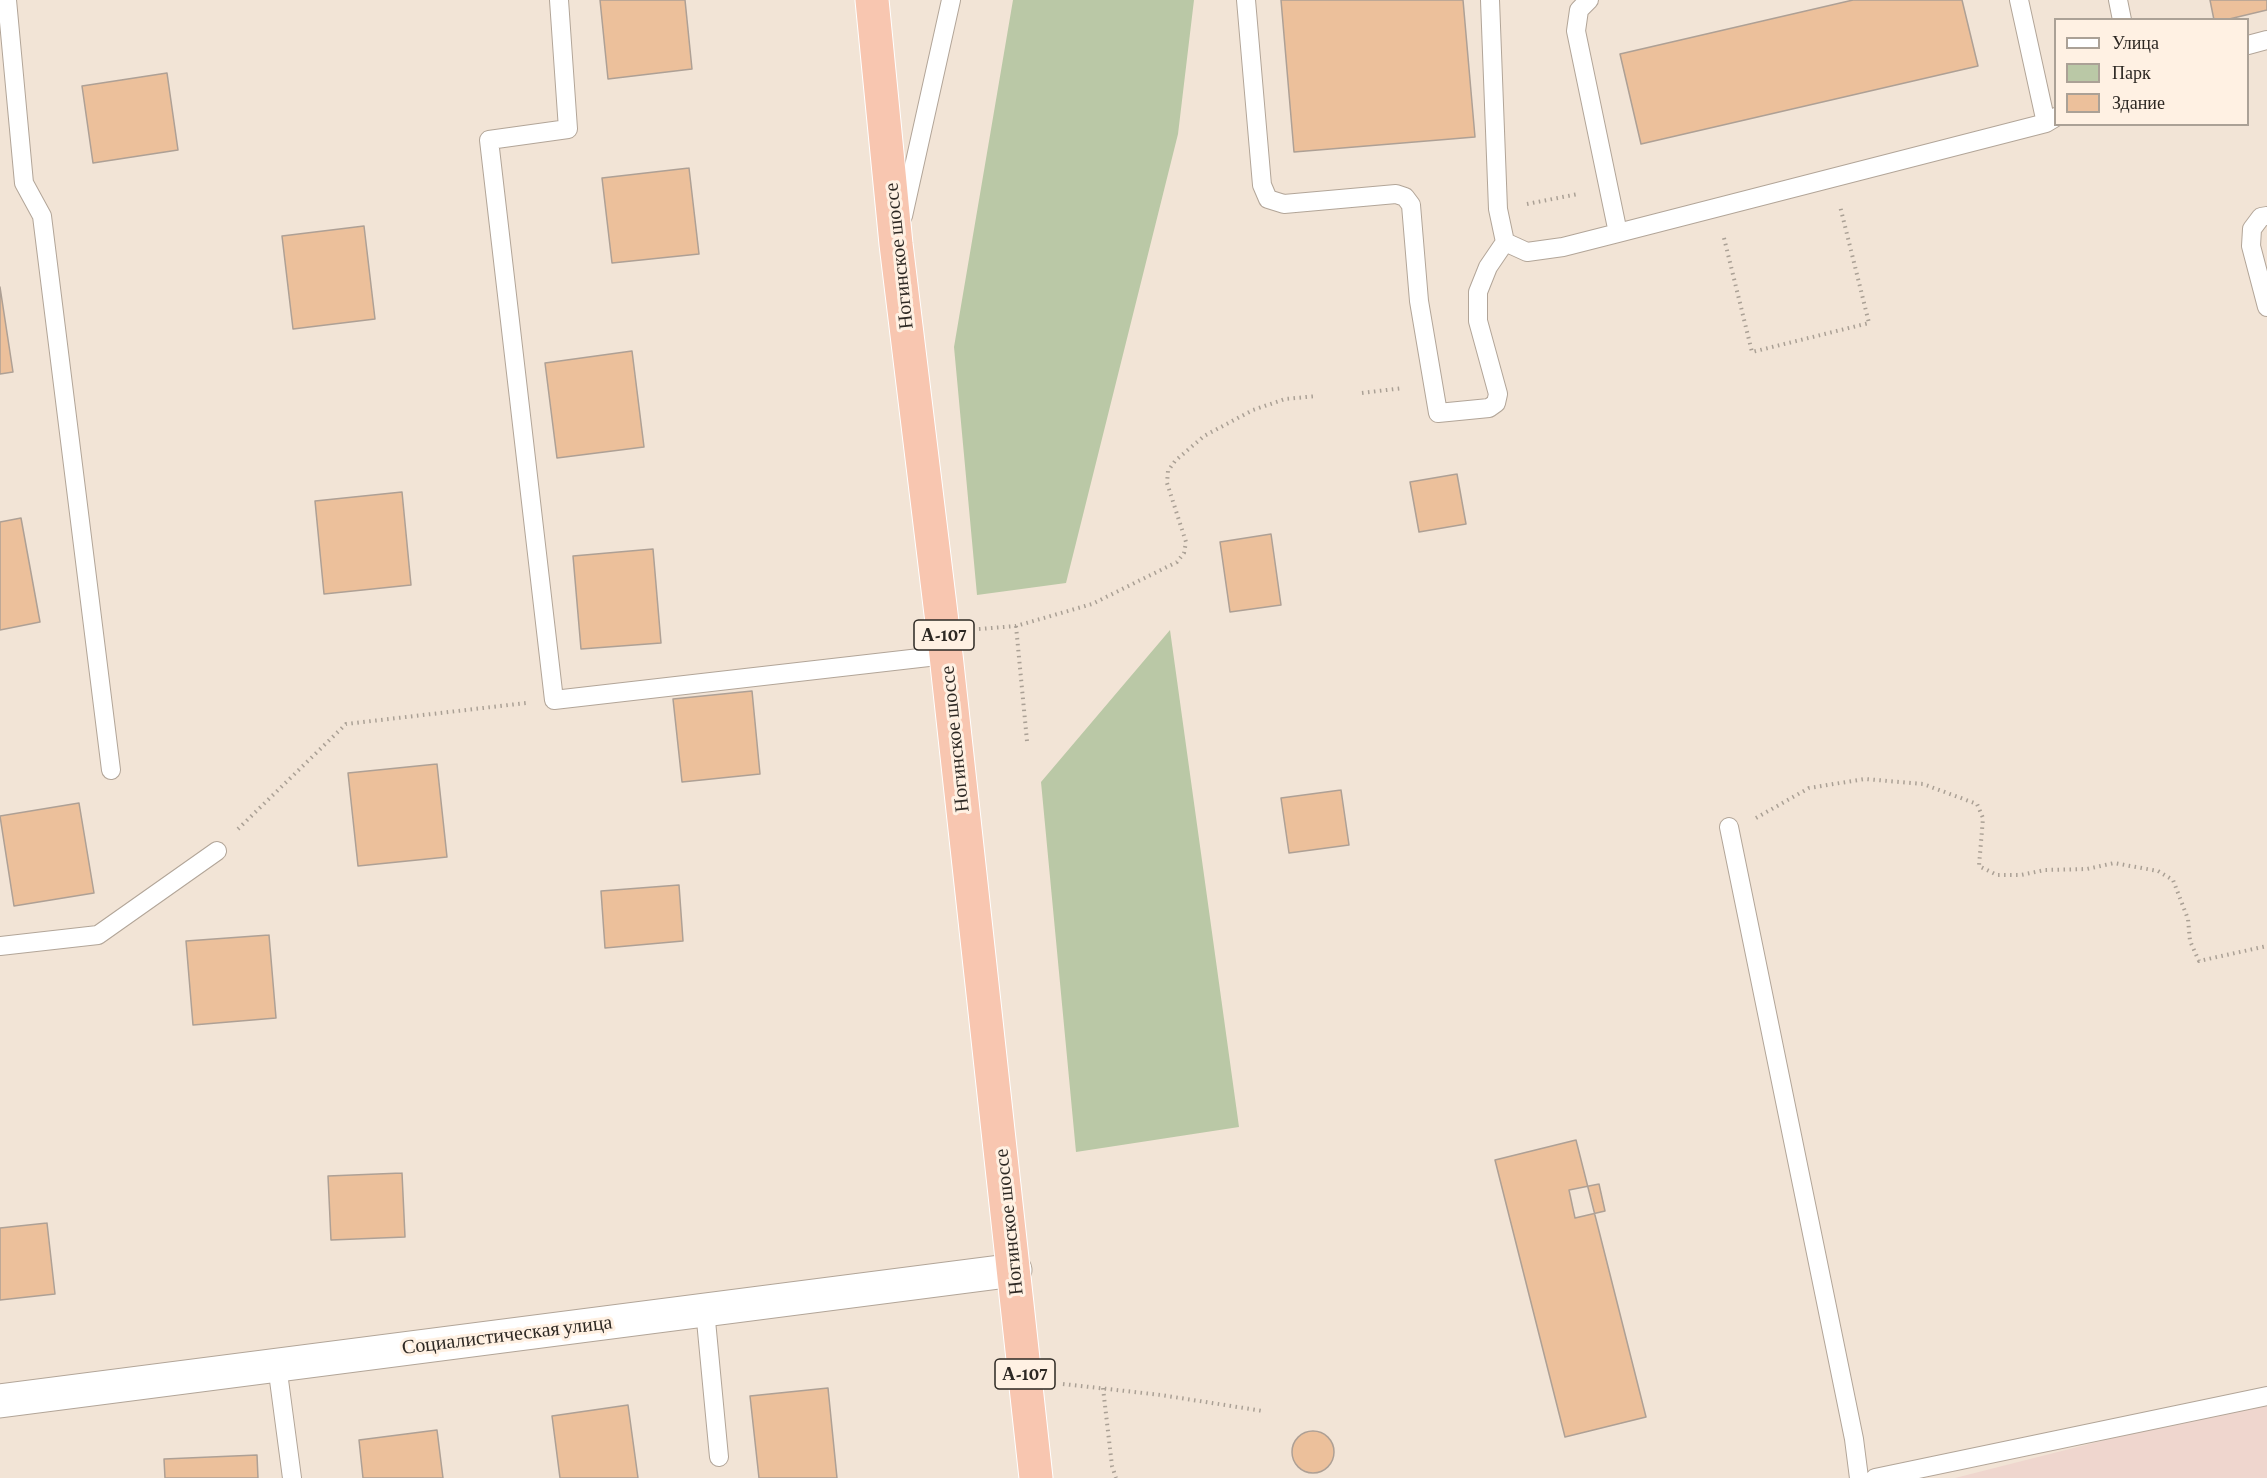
<!DOCTYPE html>
<meta charset="utf-8">
<style>
body{margin:0}
#map{position:relative;width:2267px;height:1478px;overflow:hidden;background:#f2e4d6;font-family:"Crimson Pro",serif}
canvas{display:block}
.legend{position:absolute;left:2054px;top:18px;width:195px;height:108px;box-sizing:border-box;background:#fff1e3;border:2px solid #aba196;margin:0;padding:8px 10px;list-style:none;font-size:18px;color:#2d2823}
.legend li{display:flex;align-items:center;gap:12px;height:30px}
.legend b{width:30px;border:2px solid #aba196}
</style>
<div id="map">
<canvas width="2267" height="1478"></canvas>
<ul class="legend">
<li><b style="height:8px;background:#fff"></b>Улица</li>
<li><b style="height:16px;background:#bac8a6"></b>Парк</li>
<li><b style="height:16px;background:#ecc09b"></b>Здание</li>
</ul>
</div>
<script>
const g = document.querySelector('canvas').getContext('2d');
g.lineJoin = 'round';
function fill(path, color) {
  g.fillStyle = color;
  g.fill(path, 'evenodd');
}
function toPath(rows) {
  const path = new Path2D();
  for (const r of rows) {
    if (r.length === 3) {
      path.moveTo(r[0] + r[2], r[1]);
      path.arc(r[0], r[1], r[2], 0, 2 * Math.PI);
      continue;
    }
    path.moveTo(r[0], r[1]);
    for (let i = 2; i < r.length; i += 2) path.lineTo(r[i], r[i + 1]);
  }
  return path;
}
function trace(path, color, width, dash) {
  g.strokeStyle = color;
  g.lineWidth = width;
  g.lineCap = dash ? 'butt' : 'round';
  g.setLineDash(dash || []);
  g.stroke(path);
}
function drawText(font, color, halo, rows, align = 'center') {
  g.font = font + ' "Crimson Pro",serif';
  g.lineWidth = 6;
  g.setLineDash([]);
  g.textBaseline = 'middle';
  g.strokeStyle = halo;
  g.fillStyle = color;
  for (const [text, x, y, turn = 0] of rows) {
    g.save();
    g.translate(x, y);
    g.rotate((+turn || 0) * Math.PI / 180);
    g.textAlign = isNaN(turn) ? turn : align;
    if (halo) g.strokeText(text, 0, 0);
    g.fillText(text, 0, 0);
    g.restore();
  }
}
fill(toPath([
 [2267,1399,2267,1478,1955,1478]
]), '#efd6ce');
fill(toPath([
 [1013,0,1194,0,1178,134,1066,583,977,595,954,347],
 [1170,630,1239,1127,1076,1152,1041,782]
]), '#bac8a6');
const building = toPath([
 [600,0,685,0,692,69,608,79,600,0],
 [1281,0,1463,0,1475,137,1294,152,1281,0],
 [1853,0,1962,0,1978,66,1641,144,1620,54,1853,0],
 [2210,0,2267,0,2267,10,2225,20,2214,20,2210,0],
 [167,73,178,150,93,163,82,86,167,73],
 [689,168,699,254,612,263,602,178,689,168],
 [364,226,375,319,293,329,282,236,364,226],
 [0,287,13,372,0,374,0,287],
 [632,351,644,447,557,458,545,363,632,351],
 [1457,474,1466,524,1419,532,1410,482,1457,474],
 [402,492,411,585,324,594,315,501,402,492],
 [21,518,40,622,0,630,0,522,21,518],
 [1271,534,1281,605,1230,612,1220,542,1271,534],
 [653,549,661,643,581,649,573,556,653,549],
 [752,691,760,774,682,782,673,699,752,691],
 [437,764,447,857,358,866,348,773,437,764],
 [1341,790,1349,845,1289,853,1281,798,1341,790],
 [79,803,94,893,14,906,0,816,79,803],
 [679,885,683,941,605,948,601,891,679,885],
 [269,935,276,1018,193,1025,186,941,269,935],
 [1576,1140,1646,1417,1565,1437,1495,1160,1576,1140],
 [402,1173,405,1237,331,1240,328,1176,402,1173],
 [1599,1184,1605,1211,1575,1218,1569,1190,1599,1184],
 [47,1223,55,1294,0,1300,0,1228,47,1223],
 [828,1388,837,1478,759,1478,750,1396,828,1388],
 [628,1405,638,1478,560,1478,552,1416,628,1405],
 [437,1430,443,1478,363,1478,359,1440,437,1430],
 [1313,1452,21],
 [257,1455,258,1478,165,1478,164,1459,257,1455]
]);
fill(building, '#ecc09b');
trace(building, '#aea095', 1.5);
const service = toPath([
 [7,0,24,183,42,216,111,770],
 [559,0,568,129,489,140,554,700,946,655],
 [1246,0,1262,185,1268,199,1284,204,1396,194,1405,197,1411,205,1419,301,1438,413,1489,408,1496,403,1498,394,1478,321,1478,292,1488,267,1505,242],
 [1490,0,1498,209,1505,242,1527,252,1563,247,1618,233,2046,123,2056,117],
 [1589,0,1579,10,1576,31,1618,233],
 [2019,0,2046,123],
 [2118,0,2122,20],
 [2248,45,2267,40],
 [903,216,951,0],
 [2267,216,2261,217,2252,229,2251,246,2267,307],
 [1729,827,1854,1439,1859,1478],
 [0,946,98,935,217,851],
 [705,1310,719,1457],
 [277,1365,292,1478],
 [1875,1478,2267,1396]
]);
const minor = toPath([
 [0,1401,1015,1270]
]);
const trunk = toPath([
 [872,0,896,244,946,655,1036,1478]
]);
trace(service, '#b2a598', 20);
trace(minor, '#b2a598', 35);
trace(trunk, '#fff', 35);
trace(toPath([
 [1527,204,1578,194],
 [1724,238,1752,352,1869,323,1840,206],
 [1362,393,1403,388],
 [1016,626,1027,741],
 [979,629,1016,626,1092,604,1177,562,1184,553,1186,542,1167,483,1168,471,1175,461,1204,436,1253,410,1285,399,1317,396],
 [1756,818,1809,788,1865,779,1923,784,1977,804,1983,818,1979,866,1997,875,2021,875,2045,870,2087,869,2114,863,2158,871,2173,880,2188,919,2190,941,2199,961,2267,946],
 [238,829,346,724,526,703],
 [1063,1384,1161,1395,1263,1411],
 [1103,1388,1112,1466,1116,1478]
]), '#aaa095', 4, [1.5, 4.5]);
trace(service, '#fff', 18);
trace(minor, '#fff', 33);
trace(trunk, '#f8c6b0', 33);
for (const [x, y, w] of [
 [944,635,60],
 [1025,1374,60]
]) {
  const box = new Path2D();
  box.roundRect(x - w / 2, y - 15, w, 30, 4.5);
  g.fillStyle = '#fff1e3';
  g.fill(box);
  trace(box, '#2d2823', 1.5);
}
drawText('bold 18px', '#2d2823', null, [
 ["А-107",944,635],
 ["А-107",1025,1374]
]);
drawText('20px', '#2d2823', '#fff1e3', [
 ["Ногинское шоссе",899,256,-96],
 ["Ногинское шоссе",955,739,-96],
 ["Ногинское шоссе",1009,1222,-96],
 ["Социалистическая улица",507,1335,-7]
]);
</script>
